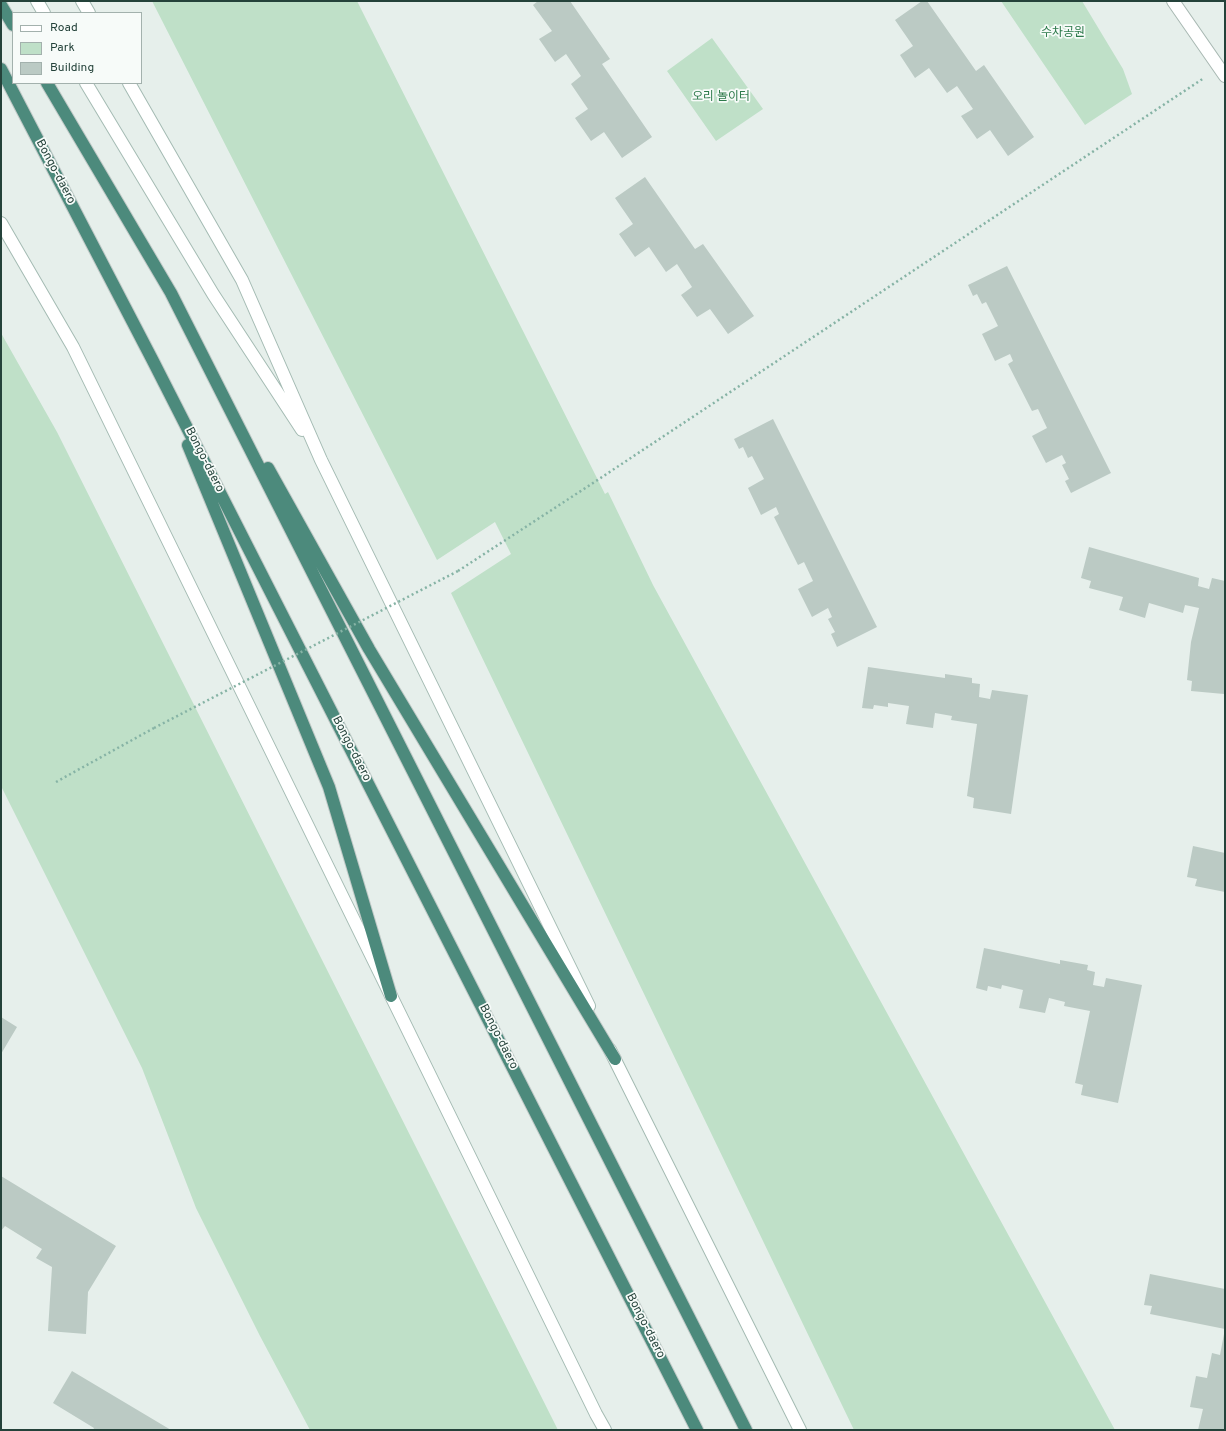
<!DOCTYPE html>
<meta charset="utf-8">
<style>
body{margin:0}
#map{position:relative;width:1226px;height:1431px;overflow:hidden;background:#e6efeb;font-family:Overpass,sans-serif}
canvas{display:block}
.frame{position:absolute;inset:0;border:2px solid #24423a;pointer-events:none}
.legend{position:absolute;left:12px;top:12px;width:130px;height:72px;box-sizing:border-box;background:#f7fbf9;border:1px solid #a3b1ad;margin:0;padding:5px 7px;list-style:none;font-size:12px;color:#24423a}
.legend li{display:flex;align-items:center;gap:8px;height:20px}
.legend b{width:20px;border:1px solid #a3b1ad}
</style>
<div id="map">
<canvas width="1226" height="1431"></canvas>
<div class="frame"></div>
<ul class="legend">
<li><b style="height:5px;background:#fff"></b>Road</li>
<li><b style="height:11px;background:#bfe0c8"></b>Park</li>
<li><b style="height:11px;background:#bbcac4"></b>Building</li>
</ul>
</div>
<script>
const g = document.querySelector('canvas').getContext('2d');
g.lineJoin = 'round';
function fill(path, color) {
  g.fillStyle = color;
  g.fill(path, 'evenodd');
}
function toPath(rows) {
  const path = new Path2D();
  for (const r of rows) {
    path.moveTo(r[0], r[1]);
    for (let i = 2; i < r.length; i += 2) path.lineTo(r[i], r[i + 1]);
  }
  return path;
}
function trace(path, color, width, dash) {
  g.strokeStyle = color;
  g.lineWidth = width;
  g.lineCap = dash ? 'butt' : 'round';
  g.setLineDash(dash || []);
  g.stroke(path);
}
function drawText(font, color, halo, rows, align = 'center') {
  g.font = font + ' Overpass,"Noto Sans KR",sans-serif';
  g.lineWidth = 3.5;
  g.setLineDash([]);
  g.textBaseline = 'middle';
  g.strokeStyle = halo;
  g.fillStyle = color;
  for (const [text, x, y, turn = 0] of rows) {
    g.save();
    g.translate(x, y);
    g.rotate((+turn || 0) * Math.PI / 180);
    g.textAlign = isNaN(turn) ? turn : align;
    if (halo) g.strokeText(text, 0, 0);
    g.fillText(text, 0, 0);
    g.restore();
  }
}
fill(toPath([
 [152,1,357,1,605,494,608,492,653,585,1115,1430,854,1430,451,593,511,554,495,522,437,560],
 [1001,1,1082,1,1123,69,1132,94,1085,125],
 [712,38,763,109,716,141,667,71],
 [1,333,57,432,558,1430,310,1430,260,1336,196,1208,142,1068,1,786]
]), '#bfe0c8');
fill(toPath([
 [538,1,570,1,610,59,602,64,652,137,622,158,604,132,591,141,575,118,588,109,571,84,581,76,566,54,555,62,539,39,552,31,533,5],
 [922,1,927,1,976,71,984,65,1034,137,1008,156,990,130,977,139,961,116,973,109,957,86,947,93,929,68,915,78,900,55,913,46,895,20],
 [645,177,695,249,703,244,754,316,728,334,710,309,697,317,681,295,692,287,677,264,666,272,649,247,635,257,619,234,633,224,615,198],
 [1007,266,1111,473,1071,493,1065,481,1069,479,1062,465,1066,463,1062,455,1046,463,1032,436,1047,428,1038,409,1032,411,1008,364,1013,361,1010,354,995,361,982,334,998,326,986,302,982,304,977,294,973,296,968,285],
 [773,419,877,627,837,647,831,634,835,632,828,619,832,617,828,608,812,617,798,589,813,581,804,562,798,565,774,517,779,514,776,507,761,515,748,488,764,479,752,456,748,458,743,447,739,449,734,439],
 [1089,547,1199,578,1198,586,1209,589,1212,578,1225,581,1224,694,1191,691,1192,681,1187,680,1191,642,1199,608,1185,605,1183,613,1149,603,1145,618,1119,610,1123,597,1089,588,1091,581,1081,578],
 [868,667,945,678,945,674,972,678,972,683,980,684,979,697,990,699,992,690,1028,695,1011,814,973,808,974,798,967,796,977,724,951,720,952,716,935,713,933,728,906,724,909,706,888,703,888,707,874,705,873,709,862,708],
 [1193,846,1225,853,1225,892,1195,886,1197,879,1187,877],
 [984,948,1060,964,1060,960,1088,965,1087,970,1095,972,1093,985,1104,987,1106,978,1142,985,1118,1103,1081,1095,1083,1085,1075,1083,1090,1011,1064,1006,1065,1002,1049,998,1045,1013,1019,1008,1023,990,1002,985,1001,989,988,986,987,991,976,988],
 [1,1017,17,1027,1,1054],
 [1,1176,116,1246,88,1292,86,1334,48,1331,52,1267,36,1258,42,1249,5,1226,1,1231],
 [1150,1274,1225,1289,1225,1329,1150,1314,1152,1306,1144,1305],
 [1224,1334,1225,1430,1198,1430,1203,1409,1190,1407,1196,1376,1207,1378,1212,1353,1220,1355],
 [72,1371,171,1430,93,1430,94,1428,53,1403]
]), '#bbcac4');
const minor = toPath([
 [1173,1,1225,76]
]);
const secondary = toPath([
 [37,1,44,13],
 [82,1,89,13],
 [86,83,213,294,302,430],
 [129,83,242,280,321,460,589,1006],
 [1,223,73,347,596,1414,605,1430],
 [610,1050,800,1430]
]);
const trunk = toPath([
 [1,5,13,25],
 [1,69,153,361,697,1430],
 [47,83,171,293,746,1430],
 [188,445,329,787,391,996],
 [268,468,369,649,615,1059]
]);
trace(minor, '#a8b8b2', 14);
trace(secondary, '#a4bbb3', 14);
trace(trunk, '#c2cac8', 14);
trace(toPath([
 [458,571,590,485,1204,78],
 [56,782,154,728]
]), '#86b3a5', 2.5, [2, 3]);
trace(minor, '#fff', 12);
trace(secondary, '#fff', 12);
trace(trunk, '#4c8a7c', 12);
trace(toPath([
 [154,728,458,571]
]), '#86b3a5', 2.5, [2, 3]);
drawText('12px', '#2d7a4b', '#f7fbf9', [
 ["수차공원",1063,34],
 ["오리 놀이터",721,98]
]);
drawText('12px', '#24423a', '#f7fbf9', [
 ["Bongo-daero",55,172,62],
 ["Bongo-daero",204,460,63],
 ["Bongo-daero",351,749,63],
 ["Bongo-daero",498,1037,63],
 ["Bongo-daero",645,1326,63]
]);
</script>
